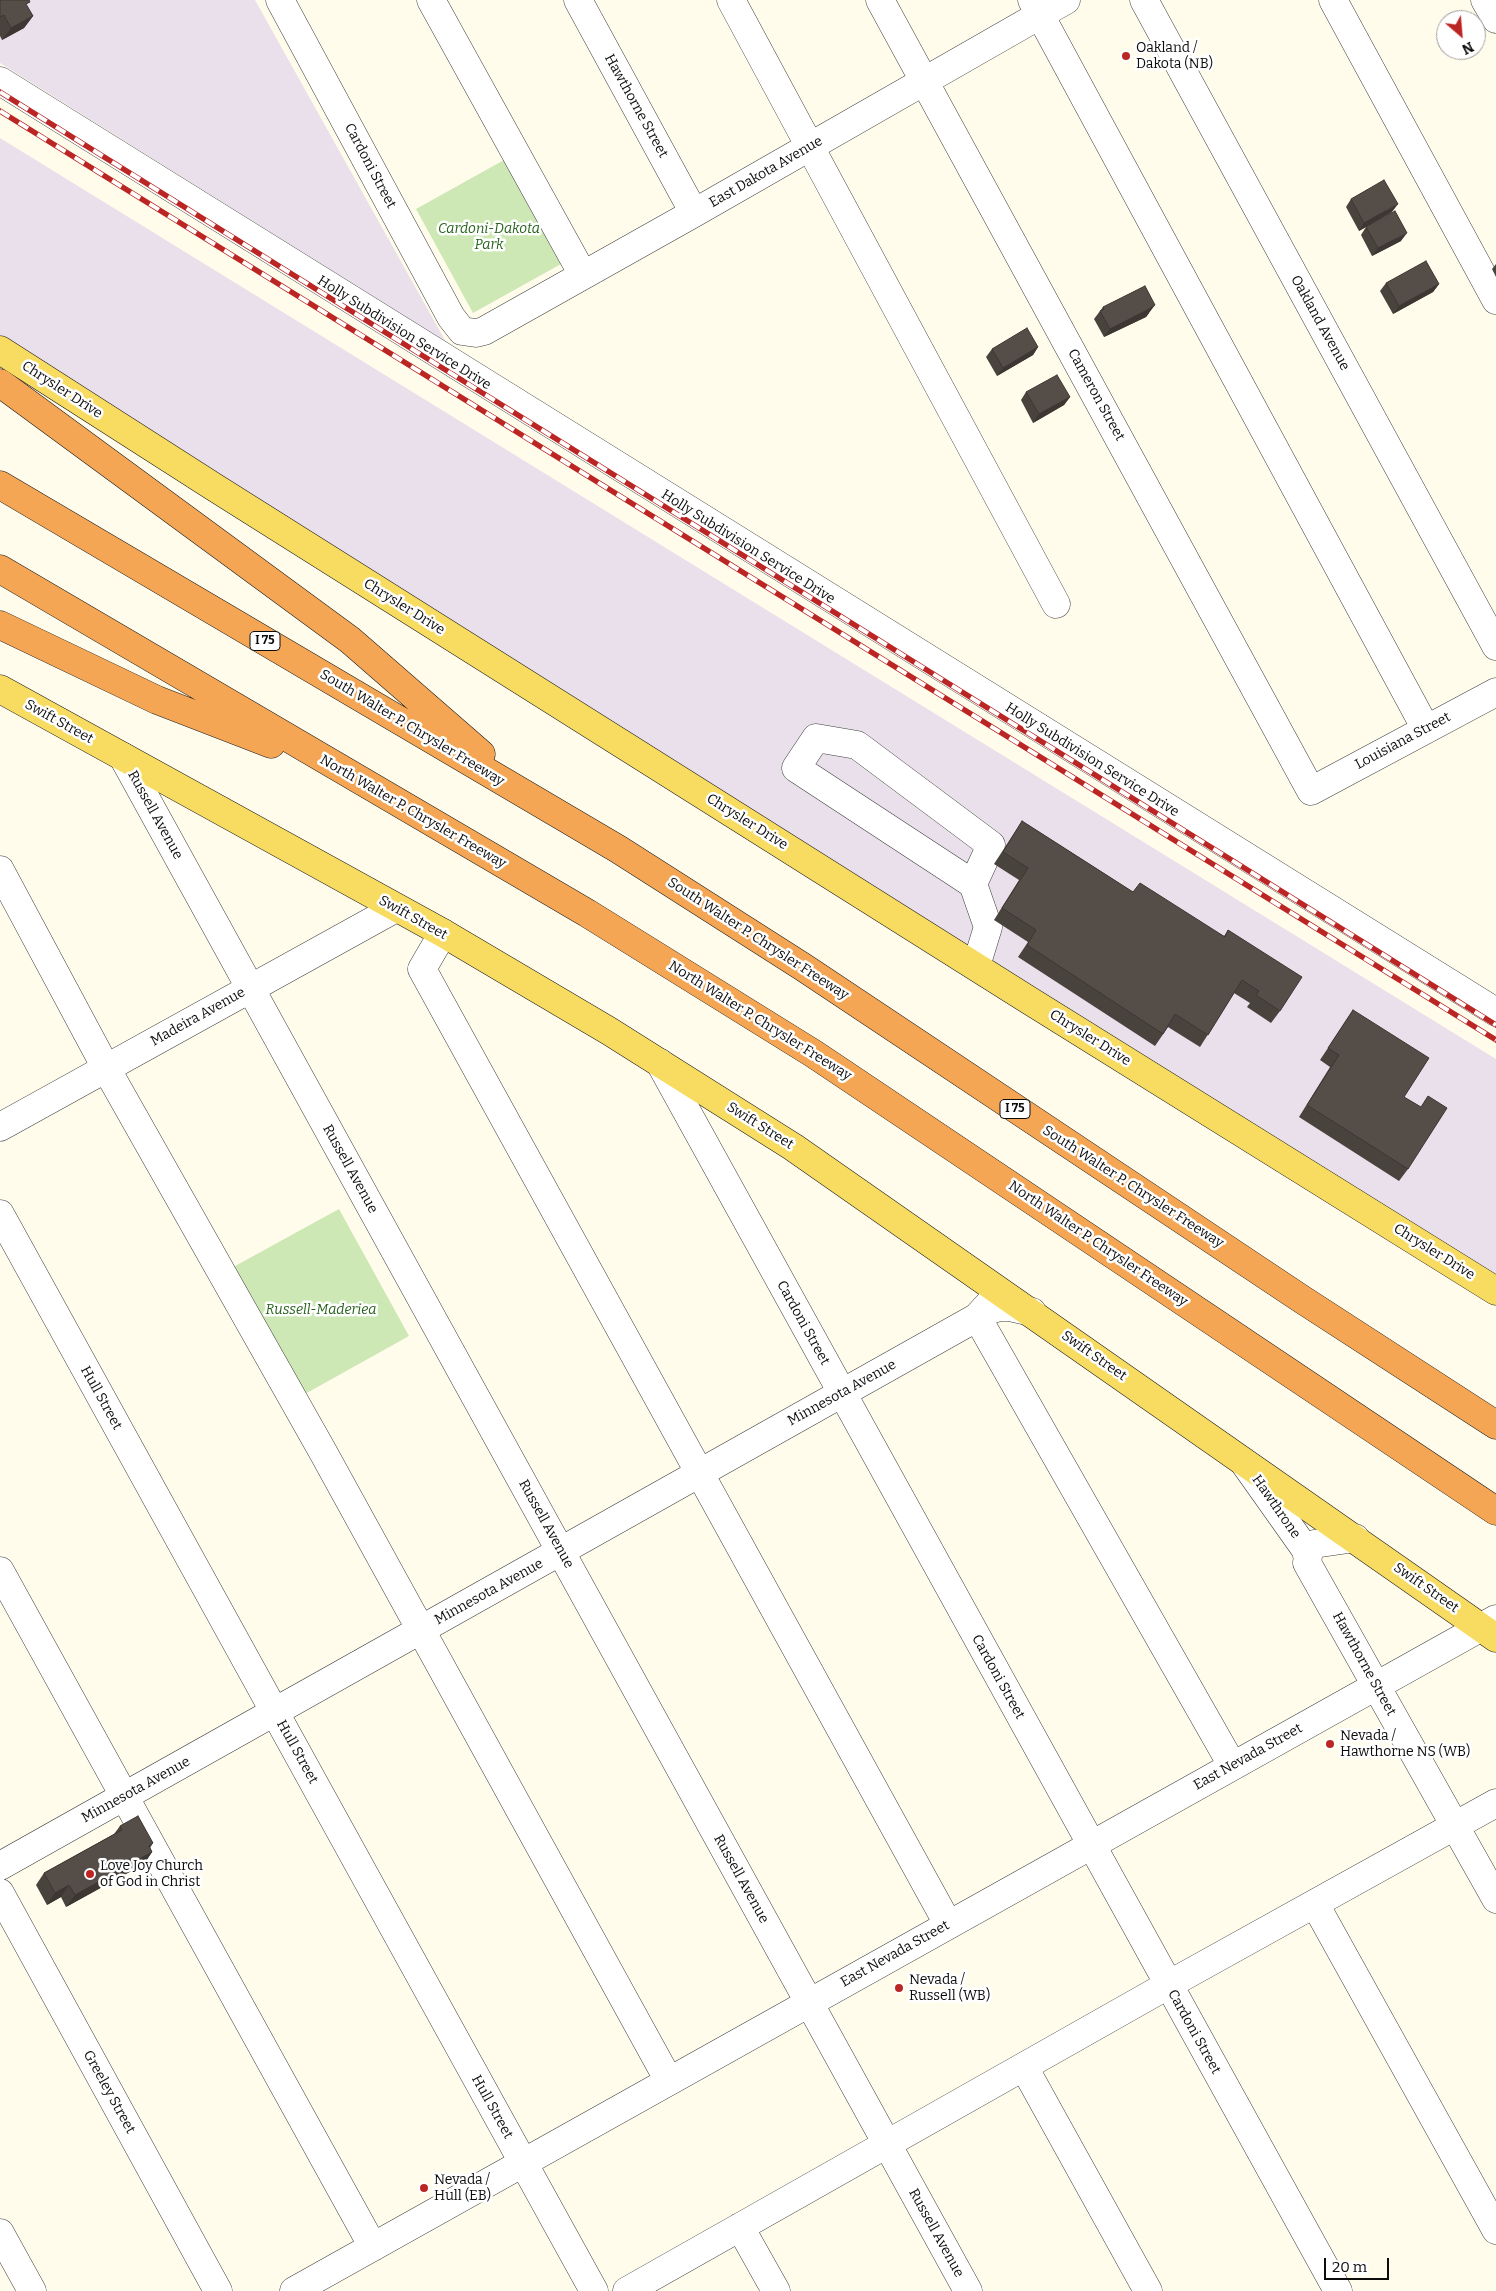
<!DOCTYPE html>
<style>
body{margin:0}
#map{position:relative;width:1496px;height:2291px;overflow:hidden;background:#fffceb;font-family:Bitter,serif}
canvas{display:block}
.north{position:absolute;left:1436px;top:10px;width:50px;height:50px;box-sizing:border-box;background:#fff;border:1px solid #9e9e9e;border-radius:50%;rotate:153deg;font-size:14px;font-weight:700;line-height:20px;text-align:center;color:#0c0c0c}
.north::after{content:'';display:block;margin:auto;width:18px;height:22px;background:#bb2625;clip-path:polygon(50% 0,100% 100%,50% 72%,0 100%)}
.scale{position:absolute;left:1324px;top:2258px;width:65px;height:22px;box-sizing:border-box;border:2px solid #0c0c0c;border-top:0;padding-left:6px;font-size:15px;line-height:18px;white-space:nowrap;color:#0c0c0c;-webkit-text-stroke:4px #fff;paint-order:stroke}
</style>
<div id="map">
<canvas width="1496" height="2291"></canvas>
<div class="north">N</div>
<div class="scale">20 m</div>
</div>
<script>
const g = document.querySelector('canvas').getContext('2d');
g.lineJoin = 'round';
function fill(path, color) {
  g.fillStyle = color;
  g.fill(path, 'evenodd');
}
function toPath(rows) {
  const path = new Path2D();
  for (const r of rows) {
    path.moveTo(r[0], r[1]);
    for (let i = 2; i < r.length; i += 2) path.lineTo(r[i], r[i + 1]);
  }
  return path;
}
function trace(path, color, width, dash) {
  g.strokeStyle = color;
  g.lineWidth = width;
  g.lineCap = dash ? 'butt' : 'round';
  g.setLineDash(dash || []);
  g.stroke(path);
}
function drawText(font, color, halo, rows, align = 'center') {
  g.font = font + ' Bitter,serif';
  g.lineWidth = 5;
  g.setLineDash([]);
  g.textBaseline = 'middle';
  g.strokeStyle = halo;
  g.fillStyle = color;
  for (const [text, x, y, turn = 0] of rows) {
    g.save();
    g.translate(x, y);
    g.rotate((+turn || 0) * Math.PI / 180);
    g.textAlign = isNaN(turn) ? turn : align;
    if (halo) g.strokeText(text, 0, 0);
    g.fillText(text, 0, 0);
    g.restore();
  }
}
fill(toPath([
 [0,0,255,0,446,342,0,63],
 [0,138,1496,1059,1496,1274,0,342]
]), '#eae0eb');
fill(toPath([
 [504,160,561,264,473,313,416,209],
 [339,1209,409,1336,296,1399,226,1271]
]), '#cde8b5');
const minor = toPath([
 [280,0,451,317,462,331,476,333,484,331,694,213,1066,0],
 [431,0,583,275],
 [578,0,694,213],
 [731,0,1056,604],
 [880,0,1311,791,1496,692],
 [1032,0,1426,729],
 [1144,0,1496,646],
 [1333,0,1496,300],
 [1485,0,1496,19],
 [0,81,1496,1012],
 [123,757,968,2291],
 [0,870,106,1068,323,1452,669,2081],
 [973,884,991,845,857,745,816,738,796,768,973,884,988,927,976,966],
 [443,933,422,969,948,1924],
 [660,1063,1338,2291],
 [0,1127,396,908],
 [0,1214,594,2291],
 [989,1304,977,1317,1232,1765],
 [1245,1464,1306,1550,1307,1555],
 [1355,1538,1314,1544,1309,1549,1307,1563,1496,1899],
 [0,1571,373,2247],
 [0,1866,990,1310,999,1307,1010,1307,1032,1312],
 [0,1893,218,2291],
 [1315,1904,1496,2230],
 [1024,2067,1148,2291],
 [740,2227,776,2291],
 [0,2233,32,2291],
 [294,2291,1496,1619],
 [627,2291,1168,1985,1496,1803]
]);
const major = toPath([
 [0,350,214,487,1027,999,1496,1291],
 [0,689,443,933,609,1031,793,1147,1496,1638]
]);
const highway = toPath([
 [0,383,350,640,481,754],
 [0,485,618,849,803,967,1303,1300,1496,1425],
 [0,569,587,913,814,1054,1496,1511],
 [0,625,157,700,271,744]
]);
trace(minor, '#3f3f3f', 29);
trace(major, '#1d1d1d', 29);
trace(highway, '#1d1d1d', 29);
trace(minor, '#fff', 28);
trace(major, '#f8dc62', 28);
trace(highway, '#f4a654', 28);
const rail = toPath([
 [0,92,1496,1025],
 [0,111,1496,1040]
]);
trace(rail, '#bb2625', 5.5);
trace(rail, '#fff', 4, [11]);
fill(toPath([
 [0,0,27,6,33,16,24,28,2,40,0,36],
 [1351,199,1392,212,1359,231,1346,207],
 [1366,227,1401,241,1372,256,1361,235],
 [1496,264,1496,277,1492,269],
 [1386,283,1439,284,1433,292,1393,314,1380,291],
 [1103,307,1149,313,1146,317,1104,337,1094,319],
 [1038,347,1033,355,997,376,986,357,992,349],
 [1026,392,1070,397,1064,405,1033,423,1021,400],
 [1022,821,1133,892,1224,936,1228,930,1280,1011,1271,1023,1247,1007,1250,1003,1234,993,1200,1047,1168,1027,1155,1046,1018,957,1028,942,994,920,1019,880,994,864],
 [1353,1010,1404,1097,1420,1107,1408,1169,1399,1181,1299,1117,1330,1067,1320,1060],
 [120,1826,153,1843,150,1848,152,1852,144,1864,66,1907,61,1897,47,1905,36,1885,44,1873,114,1834]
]), '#49433e');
fill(toPath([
 [33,16,24,28,2,40,11,28],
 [1398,204,1392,212,1359,231,1364,223],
 [1407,233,1401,241,1372,256,1378,248],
 [1439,284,1433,292,1393,314,1399,306],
 [1155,305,1146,317,1104,337,1110,329],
 [1038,347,1033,355,997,376,1003,368],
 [1070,397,1064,405,1033,423,1039,414],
 [152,1852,144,1864,66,1907,75,1895],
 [69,1885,61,1897,47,1905,55,1893]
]), '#3c3732');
const building = toPath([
 [0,0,29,0,30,2,26,4,33,16,11,28,4,15,0,17,0,0],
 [1384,180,1398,204,1364,223,1351,199,1384,180],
 [1395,211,1407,233,1378,248,1366,227,1395,211],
 [1426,261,1439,284,1399,306,1386,283,1426,261],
 [1145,286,1155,305,1151,307,1151,308,1110,329,1100,311,1104,309,1103,307,1145,286],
 [1027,328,1038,347,1003,368,992,349,1027,328],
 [1057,375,1070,397,1039,414,1026,392,1057,375],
 [1022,821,1133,892,1140,883,1225,937,1228,930,1302,977,1280,1011,1256,995,1259,991,1242,980,1208,1035,1175,1014,1163,1034,1027,945,1036,930,1002,908,1028,868,1003,852,1022,821],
 [1353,1010,1429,1058,1404,1097,1421,1107,1428,1096,1447,1108,1408,1169,1307,1105,1339,1055,1328,1048,1353,1010],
 [138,1816,153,1843,149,1846,152,1852,75,1895,69,1885,55,1893,44,1873,122,1830,120,1826,138,1816]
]);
fill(building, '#554e48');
trace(building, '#3c3732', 1);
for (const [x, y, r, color] of [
 [1126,56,5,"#bb2625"],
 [1330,1744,5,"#bb2625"],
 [90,1874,5,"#bb2625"],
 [899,1988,5,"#bb2625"],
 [424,2188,5,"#bb2625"]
]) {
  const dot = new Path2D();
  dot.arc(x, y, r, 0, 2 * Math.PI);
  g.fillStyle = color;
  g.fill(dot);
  trace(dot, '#fff', 2);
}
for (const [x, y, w] of [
 [265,641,30],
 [1015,1109,30]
]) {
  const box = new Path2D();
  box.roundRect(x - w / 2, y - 9.5, w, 19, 4);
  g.fillStyle = '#fff';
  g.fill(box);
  trace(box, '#0c0c0c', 1);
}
drawText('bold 12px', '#0c0c0c', null, [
 ["I 75",265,641],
 ["I 75",1015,1109]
]);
drawText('14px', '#0c0c0c', '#fff', [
 ["Oakland /",1136,48],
 ["Dakota (NB)",1136,64],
 ["Nevada /",1340,1736],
 ["Hawthorne NS (WB)",1340,1752],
 ["Love Joy Church",100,1866],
 ["of God in Christ",100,1882],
 ["Nevada /",909,1980],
 ["Russell (WB)",909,1996],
 ["Nevada /",434,2180],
 ["Hull (EB)",434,2196]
], 'left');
drawText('14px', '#0c0c0c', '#fff', [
 ["Hawthorne Street",636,106,61],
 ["Cardoni Street",370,166,62],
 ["East Dakota Avenue",766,172,-30],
 ["Oakland Avenue",1320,323,61],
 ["Holly Subdivision Service Drive",404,333,32],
 ["Chrysler Drive",62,390,33],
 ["Cameron Street",1096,395,61],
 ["Holly Subdivision Service Drive",748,547,32],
 ["Chrysler Drive",404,607,32],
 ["Swift Street",59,722,29],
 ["South Walter P. Chrysler Freeway",412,728,31],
 ["Louisiana Street",1403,741,-28],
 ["Holly Subdivision Service Drive",1092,760,32],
 ["North Walter P. Chrysler Freeway",413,812,30],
 ["Russell Avenue",155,815,61],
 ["Chrysler Drive",747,822,32],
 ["Swift Street",413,918,29],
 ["South Walter P. Chrysler Freeway",758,939,33],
 ["Madeira Avenue",198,1017,-29],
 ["North Walter P. Chrysler Freeway",760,1021,32],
 ["Chrysler Drive",1090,1038,32],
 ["Swift Street",760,1126,32],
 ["Russell Avenue",350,1169,61],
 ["South Walter P. Chrysler Freeway",1133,1187,33],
 ["North Walter P. Chrysler Freeway",1098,1244,34],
 ["Chrysler Drive",1434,1252,32],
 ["Cardoni Street",803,1323,61],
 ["Swift Street",1094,1356,35],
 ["Minnesota Avenue",842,1393,-29],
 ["Hull Street",101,1398,61],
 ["Hawthrone",1276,1507,55],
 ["Russell Avenue",546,1524,61],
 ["Swift Street",1426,1588,35],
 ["Minnesota Avenue",489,1592,-29],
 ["Hawthorne Street",1364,1664,61],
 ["Cardoni Street",998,1677,61],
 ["Hull Street",297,1752,61],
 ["East Nevada Street",1248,1757,-29],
 ["Minnesota Avenue",136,1790,-29],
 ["Russell Avenue",741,1879,61],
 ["East Nevada Street",895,1954,-29],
 ["Cardoni Street",1194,2032,61],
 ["Greeley Street",109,2092,61],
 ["Hull Street",492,2107,61],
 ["Russell Avenue",936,2233,61]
]);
drawText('italic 14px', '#27631d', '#fff', [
 ["Cardoni-Dakota",489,229],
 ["Park",489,245],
 ["Russell-Maderiea",321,1310]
]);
</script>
